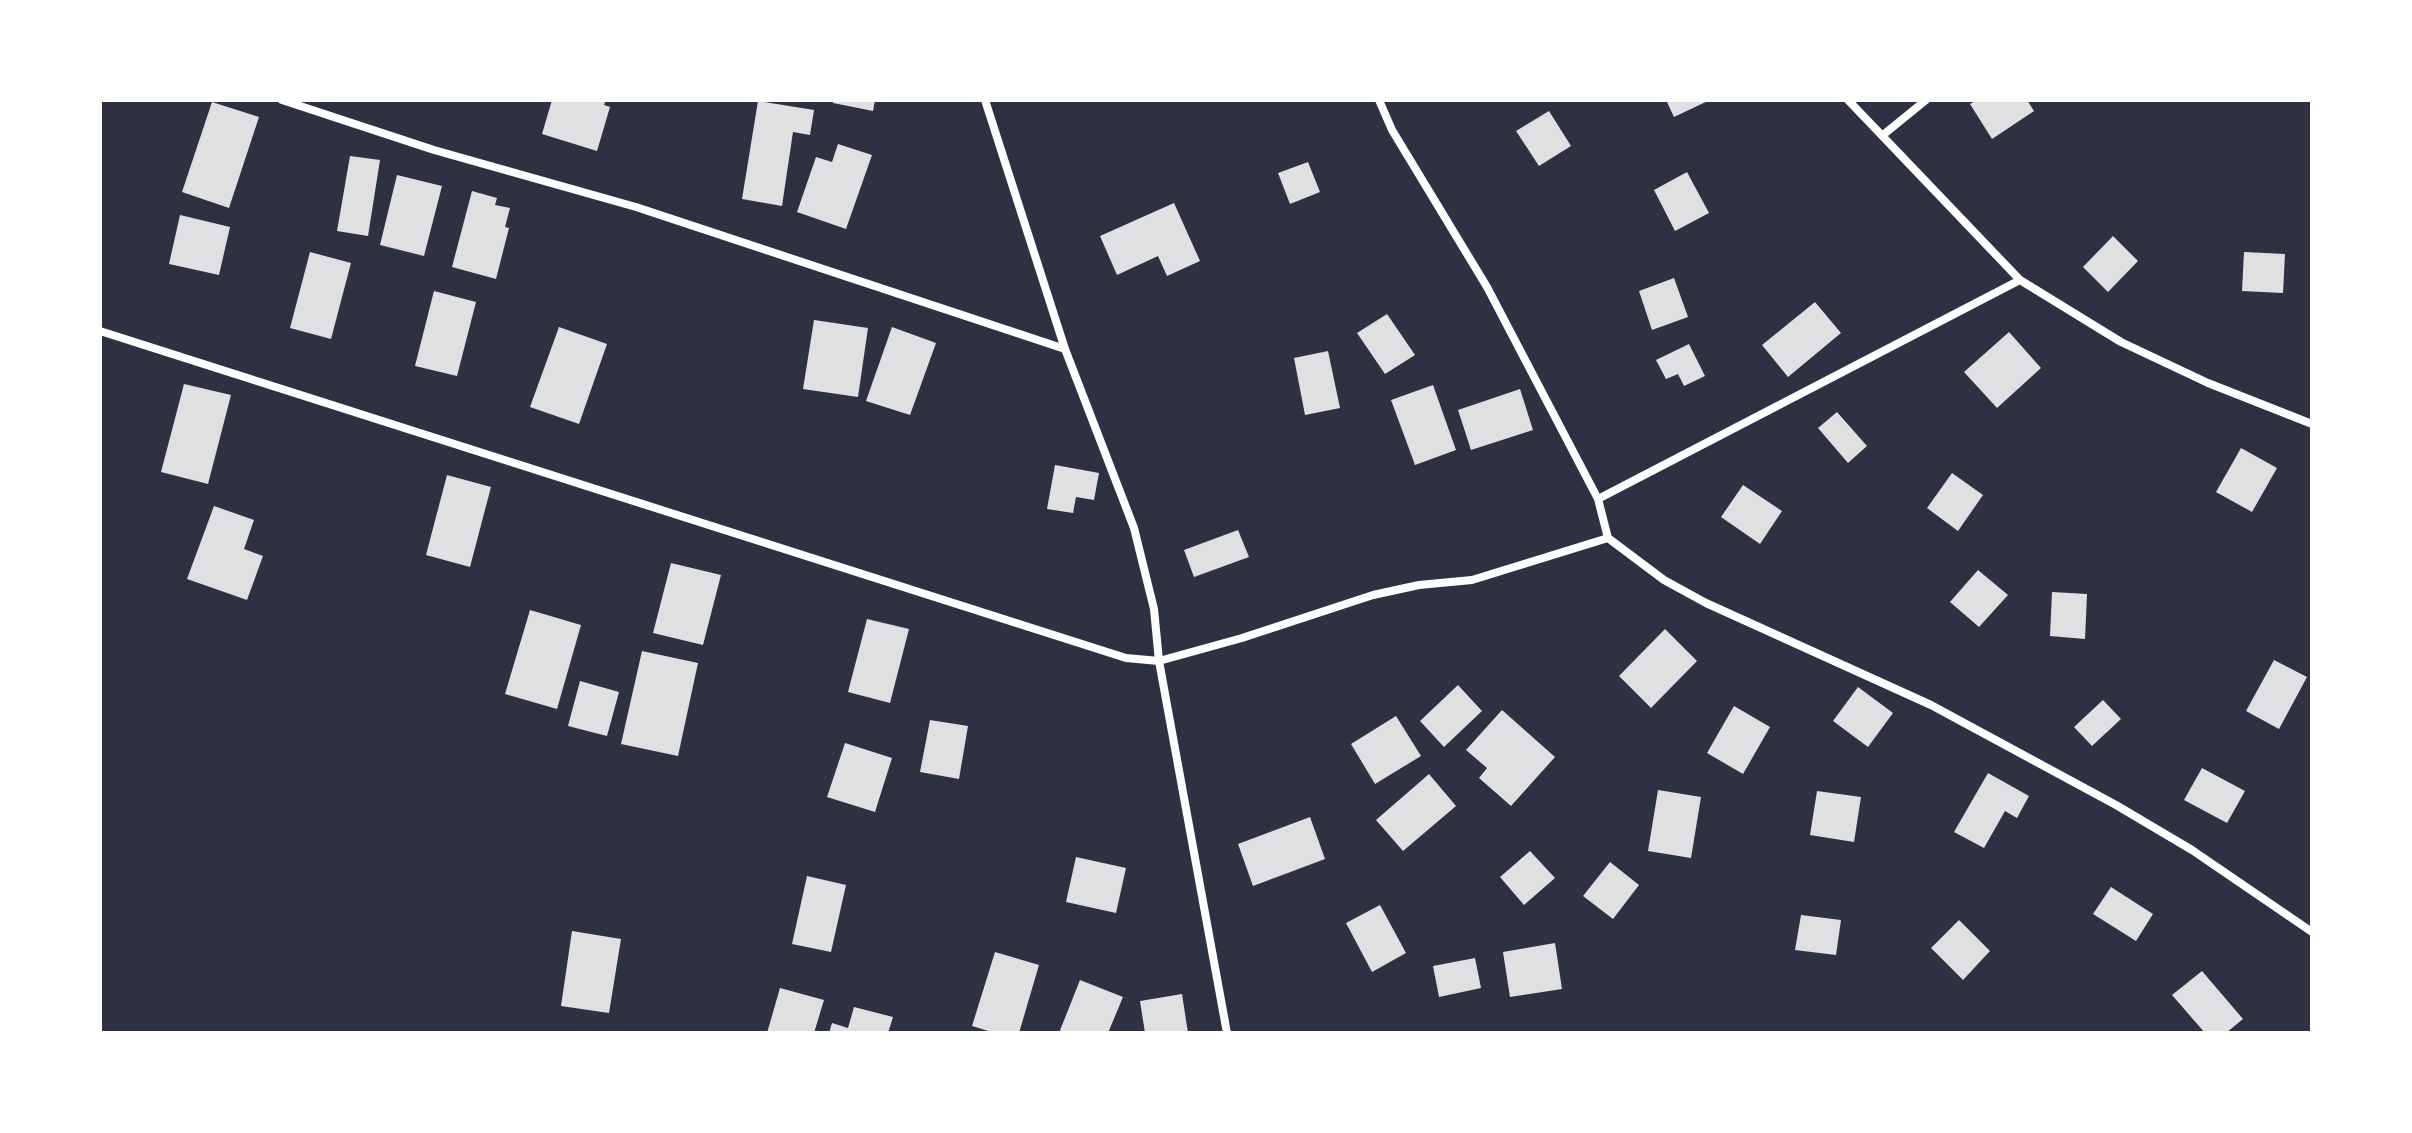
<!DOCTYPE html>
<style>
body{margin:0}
#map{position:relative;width:2412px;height:1133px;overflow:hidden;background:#2d3142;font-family:Commissioner,sans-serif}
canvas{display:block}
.frame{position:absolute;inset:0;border:102px solid #fff;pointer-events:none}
</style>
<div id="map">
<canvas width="2412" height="1133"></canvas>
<div class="frame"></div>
</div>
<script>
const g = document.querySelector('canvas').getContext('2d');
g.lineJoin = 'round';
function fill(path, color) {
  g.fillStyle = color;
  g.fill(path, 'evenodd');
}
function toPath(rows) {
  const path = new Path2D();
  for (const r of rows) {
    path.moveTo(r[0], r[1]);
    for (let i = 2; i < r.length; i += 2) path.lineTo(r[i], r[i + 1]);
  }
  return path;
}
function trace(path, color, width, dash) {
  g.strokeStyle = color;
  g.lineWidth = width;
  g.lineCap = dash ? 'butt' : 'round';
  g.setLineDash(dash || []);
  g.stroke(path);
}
fill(toPath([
 [552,100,606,100,604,105,610,107,597,151,542,134],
 [833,100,875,100,873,111,833,103],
 [1666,100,1710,100,1674,117],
 [1977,100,2027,100,2034,111,1992,139,1970,104],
 [758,101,814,110,810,135,793,132,782,206,742,199],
 [212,102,259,117,229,208,182,192],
 [1549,111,1571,146,1539,166,1516,131],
 [838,144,872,155,846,229,797,212,816,157,832,162],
 [350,156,380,160,368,236,337,231],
 [1308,162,1320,192,1290,204,1278,173],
 [1687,172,1709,213,1675,231,1654,190],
 [397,175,442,186,424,256,380,245],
 [472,191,497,198,495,205,510,208,505,227,509,228,496,279,452,267],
 [1174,203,1200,261,1167,276,1158,256,1117,275,1100,236],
 [180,215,230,227,219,275,169,264],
 [2113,236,2138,261,2108,292,2083,267],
 [310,252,351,263,331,339,290,328],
 [2244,252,2285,254,2283,293,2242,291],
 [1674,278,1688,317,1652,330,1639,291],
 [434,291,476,302,457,376,415,366],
 [1815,302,1841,333,1788,377,1762,345],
 [1387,314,1415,355,1385,374,1357,333],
 [814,320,868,328,858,397,803,389],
 [559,327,607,344,579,424,530,407],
 [892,327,936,343,910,415,866,401],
 [2009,332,2041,368,1997,408,1964,372],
 [1689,344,1705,376,1684,386,1678,374,1666,379,1656,360],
 [1328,351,1340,408,1305,415,1294,358],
 [184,384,231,395,208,484,161,472],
 [1433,385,1456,450,1415,465,1391,400],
 [1520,389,1533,430,1471,450,1458,410],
 [1837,412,1867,446,1848,463,1818,428],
 [2241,448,2277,468,2252,512,2216,492],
 [1055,465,1099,473,1094,500,1076,497,1073,513,1047,509],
 [1952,473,1983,495,1958,531,1927,508],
 [447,475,491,487,470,567,426,555],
 [1743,485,1782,511,1760,544,1721,517],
 [214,506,254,520,244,549,263,556,247,600,187,579],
 [1238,530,1249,557,1194,577,1184,550],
 [671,563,721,575,703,645,653,633],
 [1978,570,2008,595,1979,627,1950,602],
 [2052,592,2087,594,2085,639,2050,636],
 [530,610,581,625,557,709,505,694],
 [867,619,909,629,890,703,848,692],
 [1665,629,1697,661,1651,708,1619,676],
 [642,651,698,663,678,756,621,744],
 [2274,660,2307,677,2279,729,2246,711],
 [580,681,619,692,607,736,568,726],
 [1458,685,1482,711,1444,747,1420,721],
 [1858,687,1893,713,1868,747,1833,721],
 [2103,700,2121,719,2092,746,2074,727],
 [1734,706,1770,727,1743,774,1707,753],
 [1502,710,1555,757,1511,806,1479,778,1487,768,1466,750],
 [1396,716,1421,756,1375,784,1351,744],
 [930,720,968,726,959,779,920,772],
 [845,743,892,758,875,812,827,797],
 [2202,768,2245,791,2227,823,2184,800],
 [1988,773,2029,796,2017,818,2005,811,1984,848,1954,832],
 [1429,774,1456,806,1403,851,1376,820],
 [1658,790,1701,797,1691,858,1648,851],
 [1817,791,1861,797,1854,842,1810,835],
 [1310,817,1325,859,1253,886,1238,844],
 [1530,851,1555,878,1524,905,1500,877],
 [1076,857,1126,868,1116,913,1066,902],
 [1610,862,1639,885,1613,919,1583,896],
 [807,876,846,885,831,952,792,944],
 [2111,887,2153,914,2136,941,2093,914],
 [1380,905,1406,953,1372,972,1346,923],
 [1801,915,1841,920,1836,955,1795,950],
 [1959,920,1990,951,1963,980,1931,948],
 [572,931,621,939,609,1013,561,1006],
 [1555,943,1562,989,1510,997,1503,952],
 [995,952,1039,965,1019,1033,995,1033,972,1026],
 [1475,958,1481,988,1439,997,1433,966],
 [2202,971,2243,1019,2226,1033,2205,1033,2172,995],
 [1080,980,1123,997,1108,1033,1059,1033],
 [780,988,824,1000,814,1033,767,1033],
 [1182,994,1188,1033,1145,1033,1140,1001],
 [854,1007,893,1017,888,1033,829,1033,832,1023,848,1028]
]), '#e0e0e3');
trace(toPath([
 [282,100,434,150,636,207,1065,349],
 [985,100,1065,349,1134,528,1154,609,1159,661,1227,1033],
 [1379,100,1392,130,1487,287,1598,499],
 [1848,100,2020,280,2121,342,2208,383,2312,424],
 [1883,135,1926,100],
 [2020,280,1598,499,1608,538,1664,580,1706,603,1931,705,2116,805,2192,850,2312,932],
 [100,331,1126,658,1159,661,1242,638,1373,595,1419,585,1472,580,1608,538]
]), '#fff', 8);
</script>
